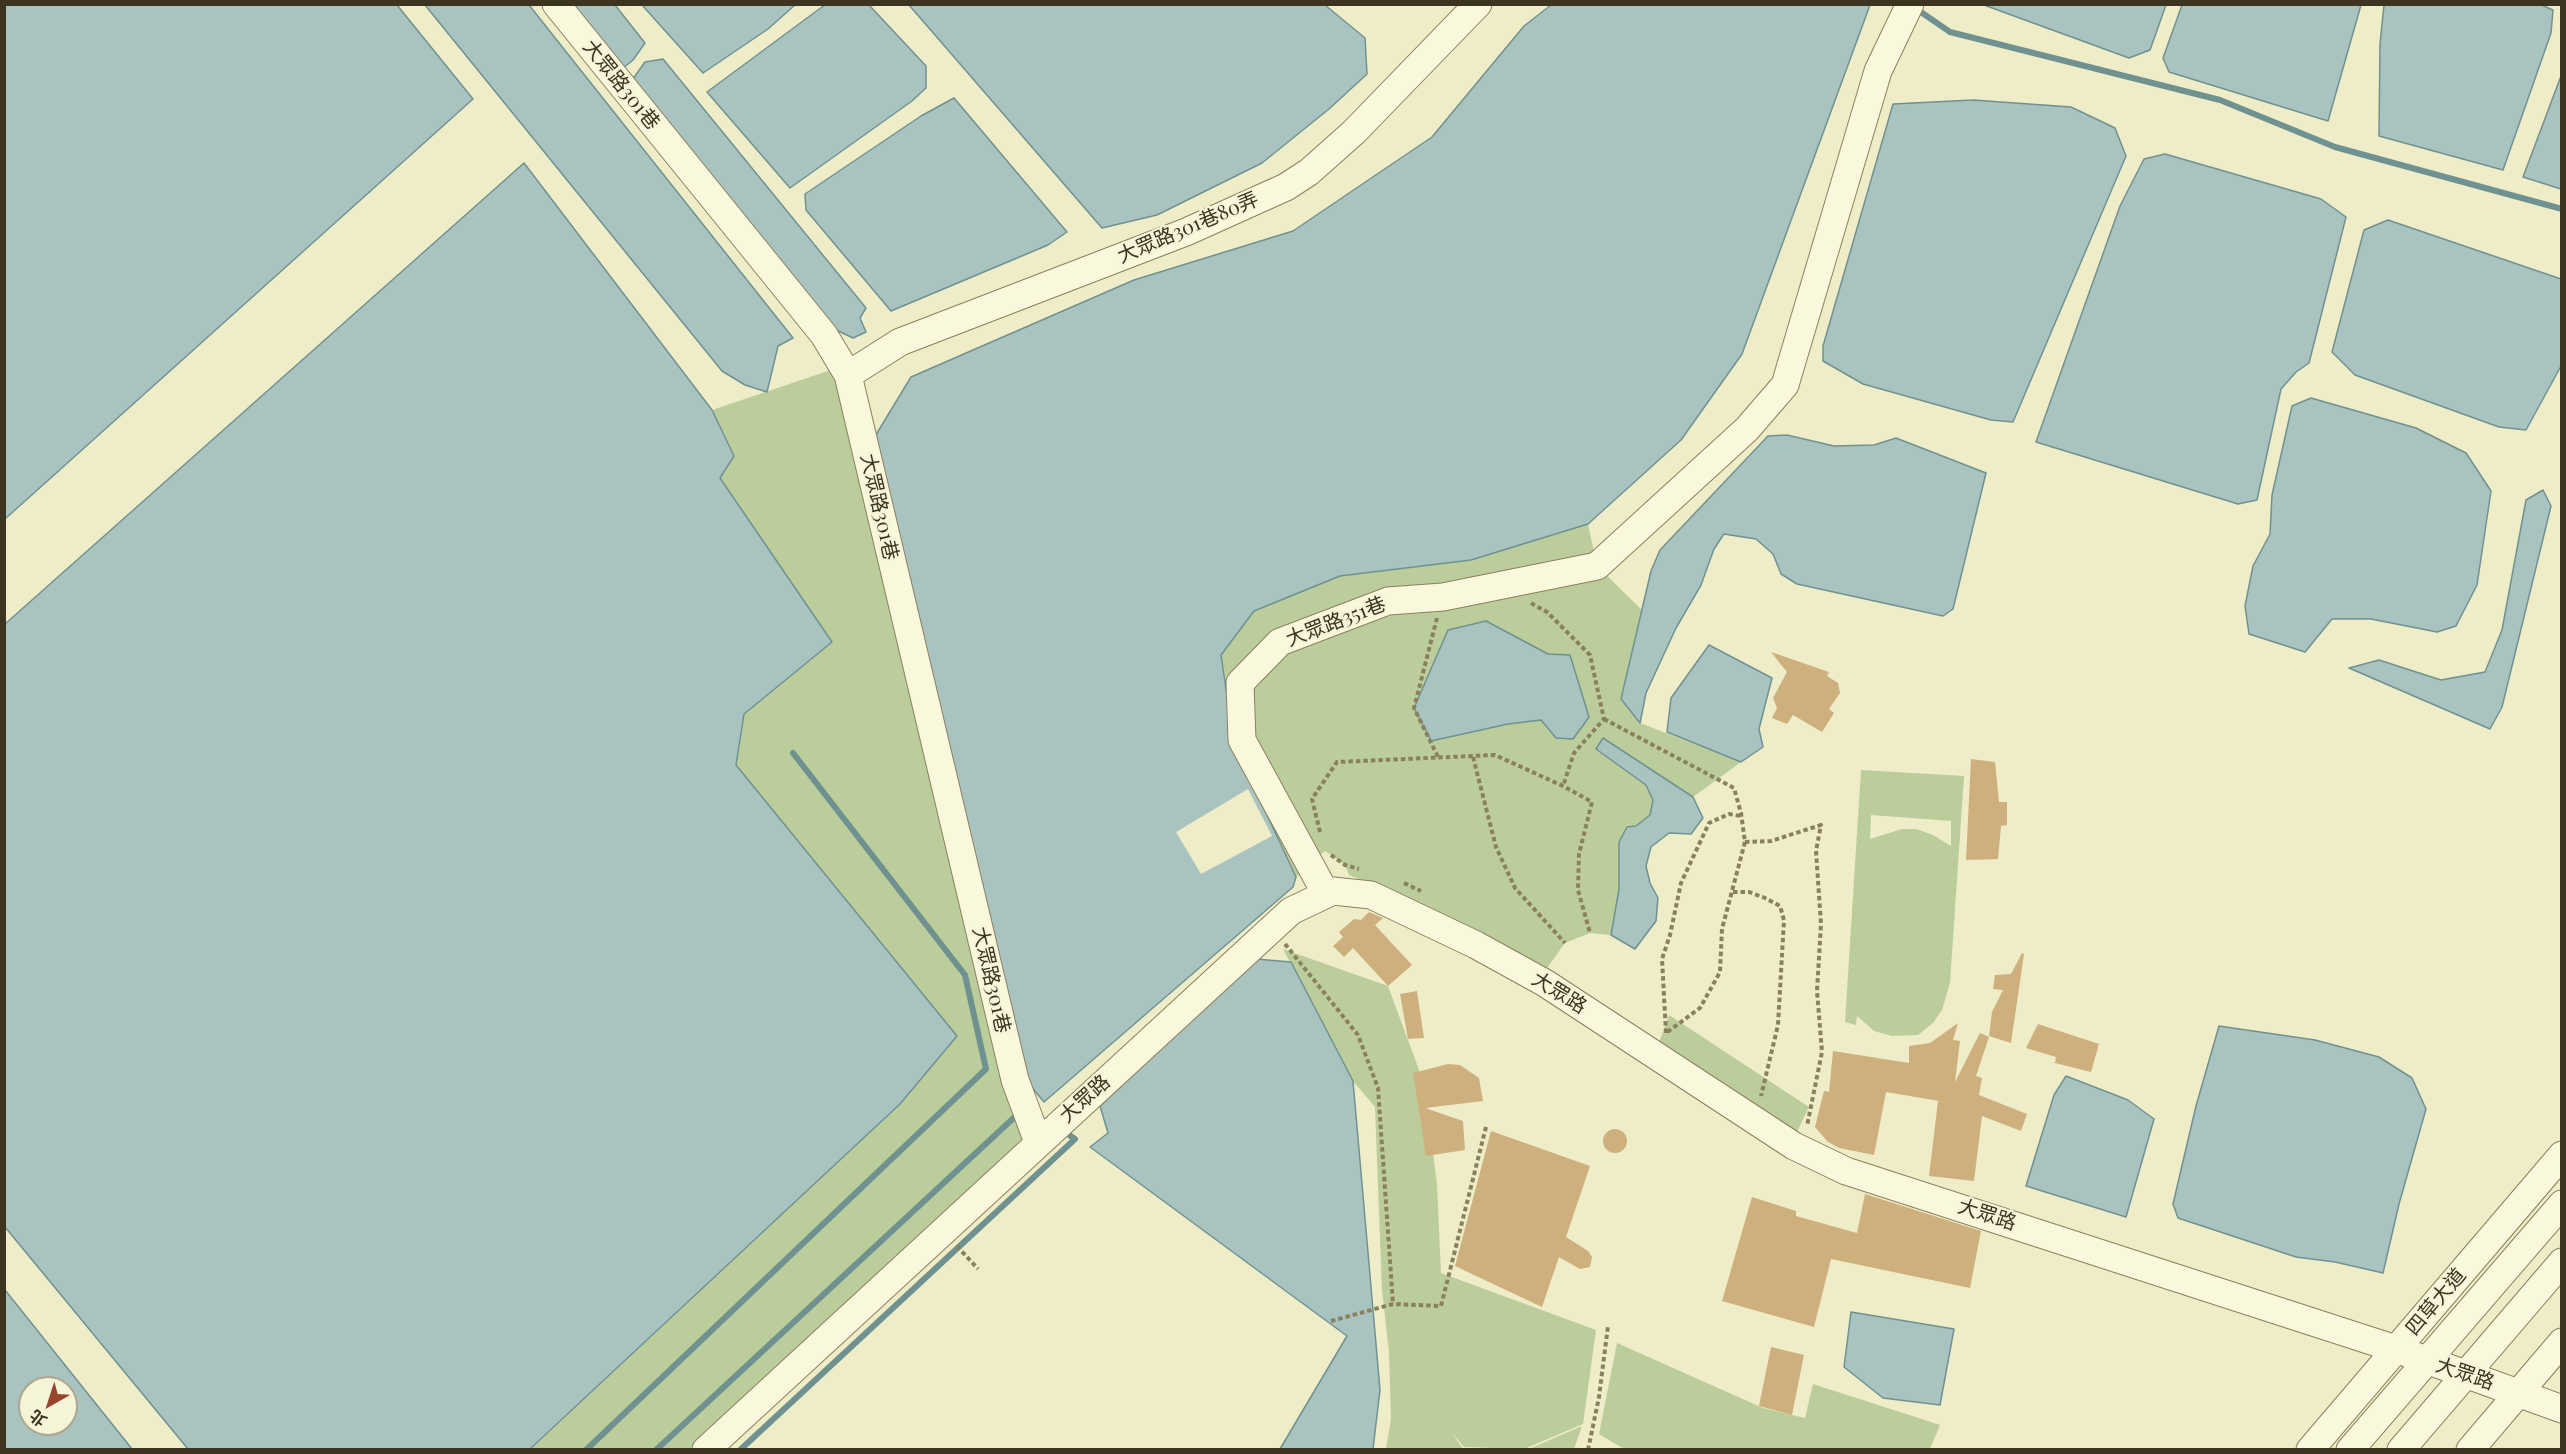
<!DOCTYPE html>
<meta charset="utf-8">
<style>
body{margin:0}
#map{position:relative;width:2566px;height:1454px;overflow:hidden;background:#efecc8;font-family:"Playfair Display","Noto Sans TC",serif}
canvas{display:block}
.frame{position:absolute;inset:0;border:6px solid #3c3420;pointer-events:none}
.north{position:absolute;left:18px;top:1376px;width:60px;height:60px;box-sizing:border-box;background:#f6f4d8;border:2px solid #aca78e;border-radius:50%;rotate:219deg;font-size:16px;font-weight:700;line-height:24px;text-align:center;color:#3c3420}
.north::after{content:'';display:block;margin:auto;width:21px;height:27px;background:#9a442d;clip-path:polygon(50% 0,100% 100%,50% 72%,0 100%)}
</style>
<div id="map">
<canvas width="2566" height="1454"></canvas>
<div class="frame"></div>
<div class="north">北</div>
</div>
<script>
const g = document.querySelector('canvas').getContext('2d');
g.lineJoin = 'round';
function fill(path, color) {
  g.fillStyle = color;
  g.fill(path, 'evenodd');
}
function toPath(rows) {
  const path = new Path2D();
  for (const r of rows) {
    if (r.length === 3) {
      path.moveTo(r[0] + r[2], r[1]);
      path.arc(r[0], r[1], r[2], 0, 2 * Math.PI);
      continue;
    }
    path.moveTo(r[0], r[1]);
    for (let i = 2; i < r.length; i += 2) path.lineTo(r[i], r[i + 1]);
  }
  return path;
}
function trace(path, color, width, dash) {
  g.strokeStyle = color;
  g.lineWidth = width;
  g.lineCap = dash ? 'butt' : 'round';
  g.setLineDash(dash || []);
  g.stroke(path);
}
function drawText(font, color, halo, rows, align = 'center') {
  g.font = font + ' "Playfair Display","Noto Sans TC",serif';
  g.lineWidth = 4.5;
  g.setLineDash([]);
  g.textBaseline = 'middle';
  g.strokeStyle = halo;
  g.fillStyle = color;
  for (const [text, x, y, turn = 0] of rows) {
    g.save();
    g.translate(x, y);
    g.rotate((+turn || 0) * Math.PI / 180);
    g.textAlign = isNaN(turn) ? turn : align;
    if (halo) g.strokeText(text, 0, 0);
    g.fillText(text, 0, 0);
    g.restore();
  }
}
fill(toPath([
 [837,368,1027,1140,692,1449,530,1450,900,1104,957,1036,736,765,743,714,832,642,720,477,734,456,712,410],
 [1588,524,1597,566,1643,611,1621,699,1640,723,1741,762,1693,797,1603,739,1597,749,1646,785,1653,800,1650,815,1619,842,1619,889,1611,935,1590,933,1565,943,1545,971,1415,902,1349,875,1345,865,1325,851,1296,877,1234,744,1221,655,1254,611,1340,576,1471,560],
 [1486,621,1548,654,1556,738,1541,720,1508,724],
 [1861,770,1964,776,1950,983,1942,1010,1933,1023,1918,1035,1892,1036,1874,1031,1857,1016,1856,1025,1845,1022],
 [1871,815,1951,821,1951,846,1933,835,1916,829,1902,829,1870,839],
 [1283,949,1388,986,1425,1086,1437,1185,1441,1273,1596,1330,1583,1424,1524,1449,1464,1447,1452,1433,1463,1449,1386,1449,1391,1419,1389,1352,1382,1290,1375,1107,1353,1081],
 [1669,1015,1809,1107,1796,1134,1659,1043],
 [1617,1343,1763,1408,1805,1418,1813,1384,1940,1425,1930,1449,1624,1449,1599,1434],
 [1582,1426,1574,1449,1529,1449]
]), '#bccd9c');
const water = toPath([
 [5,4,397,5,473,99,5,519,5,4],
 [826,4,869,5,926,66,926,88,912,101,790,188,707,92,826,4],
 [2539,4,2553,10,2551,33,2503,170,2379,136,2380,44,2384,5,2539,4],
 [425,5,529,5,793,338,778,346,767,392,745,385,722,371,425,5],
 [569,5,615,5,645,43,633,60,622,69,569,5],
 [642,5,795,5,768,29,703,73,642,5],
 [909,5,1325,5,1365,38,1367,74,1329,109,1262,163,1157,215,1102,228,909,5],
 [1551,5,1870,5,1742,354,1681,440,1588,524,1471,560,1340,576,1254,611,1221,655,1234,744,1296,877,1293,887,1044,1102,1030,1085,874,438,911,377,1134,280,1293,231,1432,137,1524,26,1551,5],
 [1984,5,2165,4,2166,5,2150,50,2129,58,1984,5],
 [2182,5,2361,5,2328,121,2169,72,2163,58,2182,5],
 [663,59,866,308,860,318,866,332,853,338,832,328,630,83,645,62,663,59],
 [2561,76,2562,189,2561,189,2523,177,2561,76],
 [954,98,1067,232,1048,245,891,311,806,210,805,194,921,116,954,98],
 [1973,100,2071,107,2115,128,2126,156,2013,422,1991,420,1863,384,1823,361,1823,346,1893,104,1973,100],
 [2165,154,2321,199,2346,217,2309,363,2296,372,2281,389,2257,500,2238,504,2036,442,2120,206,2144,159,2165,154],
 [524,163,712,410,734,456,720,478,832,642,744,714,736,765,957,1036,900,1104,530,1449,188,1449,5,1227,5,624,524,163],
 [2388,220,2561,279,2561,366,2526,430,2499,427,2355,375,2332,352,2364,230,2388,220],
 [2311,398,2416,428,2466,453,2491,491,2477,585,2456,626,2437,632,2371,619,2332,619,2305,652,2249,634,2245,606,2253,566,2270,534,2272,495,2292,406,2311,398],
 [1787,435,1834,446,1874,445,1896,438,1986,473,1953,609,1943,616,1797,584,1781,574,1773,554,1756,539,1724,534,1714,549,1701,585,1676,628,1646,693,1640,723,1621,699,1651,571,1660,550,1768,436,1787,435],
 [2543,490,2551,506,2502,707,2490,729,2349,668,2379,660,2441,680,2485,672,2502,630,2526,500,2543,490],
 [1486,621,1548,654,1570,655,1589,717,1573,739,1556,738,1541,720,1508,724,1431,741,1414,708,1448,630,1486,621],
 [1709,645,1772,678,1759,729,1763,747,1741,762,1667,732,1671,698,1709,645],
 [1603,738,1693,797,1703,818,1691,834,1669,833,1651,847,1646,866,1650,883,1658,898,1656,921,1635,949,1611,935,1619,889,1619,842,1627,827,1636,826,1650,815,1653,800,1646,785,1596,749,1603,738],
 [1256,959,1291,962,1353,1081,1380,1390,1373,1449,1280,1449,1347,1336,1090,1147,1108,1133,1100,1106,1256,959],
 [2219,1026,2315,1040,2379,1057,2412,1078,2426,1109,2399,1204,2383,1273,2335,1262,2296,1257,2178,1218,2173,1204,2196,1106,2219,1026],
 [2066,1076,2128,1100,2154,1119,2126,1217,2026,1186,2054,1095,2066,1076],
 [4,1290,5,1290,132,1449,5,1449,4,1290],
 [30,1388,66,1388,66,1424,30,1424,30,1388],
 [1851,1312,1954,1329,1940,1405,1883,1398,1844,1367,1851,1312]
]);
fill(water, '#a9c3c1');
trace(water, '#6f9291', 1.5);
fill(toPath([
 [1248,789,1272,836,1201,874,1176,832]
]), '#efecc8');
trace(toPath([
 [1915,8,1950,32,2220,100,2335,147,2562,209],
 [586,1450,986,1069,965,975,793,753],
 [656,1450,1019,1113],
 [740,1450,1075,1139,1062,1130]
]), '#6f9291', 6);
fill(toPath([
 [1771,652,1829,672,1827,676,1838,683,1840,693,1829,709,1834,713,1822,732,1793,715,1787,724,1772,718,1777,708,1773,698,1787,672],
 [1971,759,1995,762,1999,802,2007,802,2007,825,2001,826,1998,859,1966,860],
 [1369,912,1383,918,1375,925,1412,965,1388,986,1353,948,1344,957,1333,946,1343,937,1339,932,1354,919,1361,920],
 [2022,953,2024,954,2011,1043,1989,1036,1992,1012,2003,990,1993,989,1995,975,2011,974],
 [1417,991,1424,1038,1408,1039,1400,994],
 [1958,1023,1953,1040,1960,1041,1955,1082,1980,1033,1989,1037,1976,1076,1982,1078,1979,1095,2027,1114,2021,1131,1982,1116,1974,1181,1929,1176,1938,1101,1945,1102,1886,1092,1874,1155,1839,1148,1828,1142,1815,1127,1824,1091,1829,1092,1833,1051,1909,1063,1909,1046,1930,1043],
 [2038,1024,2099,1044,2091,1072,2055,1063,2056,1057,2026,1048],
 [1448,1064,1460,1065,1479,1078,1483,1101,1425,1108,1463,1121,1465,1150,1426,1156,1413,1073],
 [1615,1141,12],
 [1491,1131,1590,1166,1566,1237,1588,1251,1592,1257,1590,1267,1580,1269,1559,1257,1542,1307,1455,1266],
 [1865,1194,1981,1231,1970,1288,1831,1259,1814,1327,1722,1301,1752,1197,1796,1211,1796,1216,1857,1233],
 [1771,1347,1804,1355,1792,1415,1759,1406]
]), '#cdb07e');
const minor = toPath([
 [556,4,824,335,848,375,1015,1080,1038,1142],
 [848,375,900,342,1186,232,1286,187,1309,172,1354,132,1478,4],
 [1326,894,1242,740,1240,683,1280,642,1388,601,1443,597,1597,566,1747,429,1785,385,1878,71,1910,4],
 [706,1450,1291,911,1333,891,1371,895,1476,945,1545,983,1794,1146,1846,1171,2396,1349,2562,1409],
 [2310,1450,2562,1155],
 [2350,1450,2562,1204],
 [2401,1450,2562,1262],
 [2470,1450,2562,1342]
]);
trace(minor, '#8b805d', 29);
trace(toPath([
 [1531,603,1547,612,1590,655,1604,719,1574,753,1563,786],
 [1437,618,1414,708,1439,759],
 [1604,719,1734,788,1741,813,1745,842,1722,929,1720,972,1700,1008,1666,1033],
 [1473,757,1496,847,1515,888,1565,943],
 [1320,832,1312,799,1337,762,1495,755,1563,786,1592,802,1579,854,1578,890,1590,933],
 [1745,842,1771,841,1821,825,1816,851,1821,924,1817,991,1822,1052,1807,1126],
 [1331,855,1345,865,1359,869],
 [1404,883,1421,891],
 [1733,892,1749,892,1765,898,1780,906,1784,920,1778,1025,1761,1096],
 [1285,944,1358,1035,1378,1088,1393,1304],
 [1666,1033,1662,959,1670,935,1681,883,1709,823,1729,814,1741,816],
 [957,1246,978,1269],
 [1331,1321,1393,1304,1441,1306,1486,1127],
 [1588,1450,1599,1397,1608,1326]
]), '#8b805d', 4, [4.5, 3]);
trace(minor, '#f9f7dc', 27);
drawText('20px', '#3c3420', '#f6f4d8', [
 ["大眾路301巷",621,85,51],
 ["大眾路301巷80弄",1188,228,-23],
 ["大眾路301巷",879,507,77],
 ["大眾路351巷",1336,622,-21],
 ["大眾路301巷",991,980,77],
 ["大眾路",1559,993,32],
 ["大眾路",1085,1099,-42],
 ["大眾路",1987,1215,18],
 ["四草大道",2436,1302,-50],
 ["大眾路",2465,1374,19]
]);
</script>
